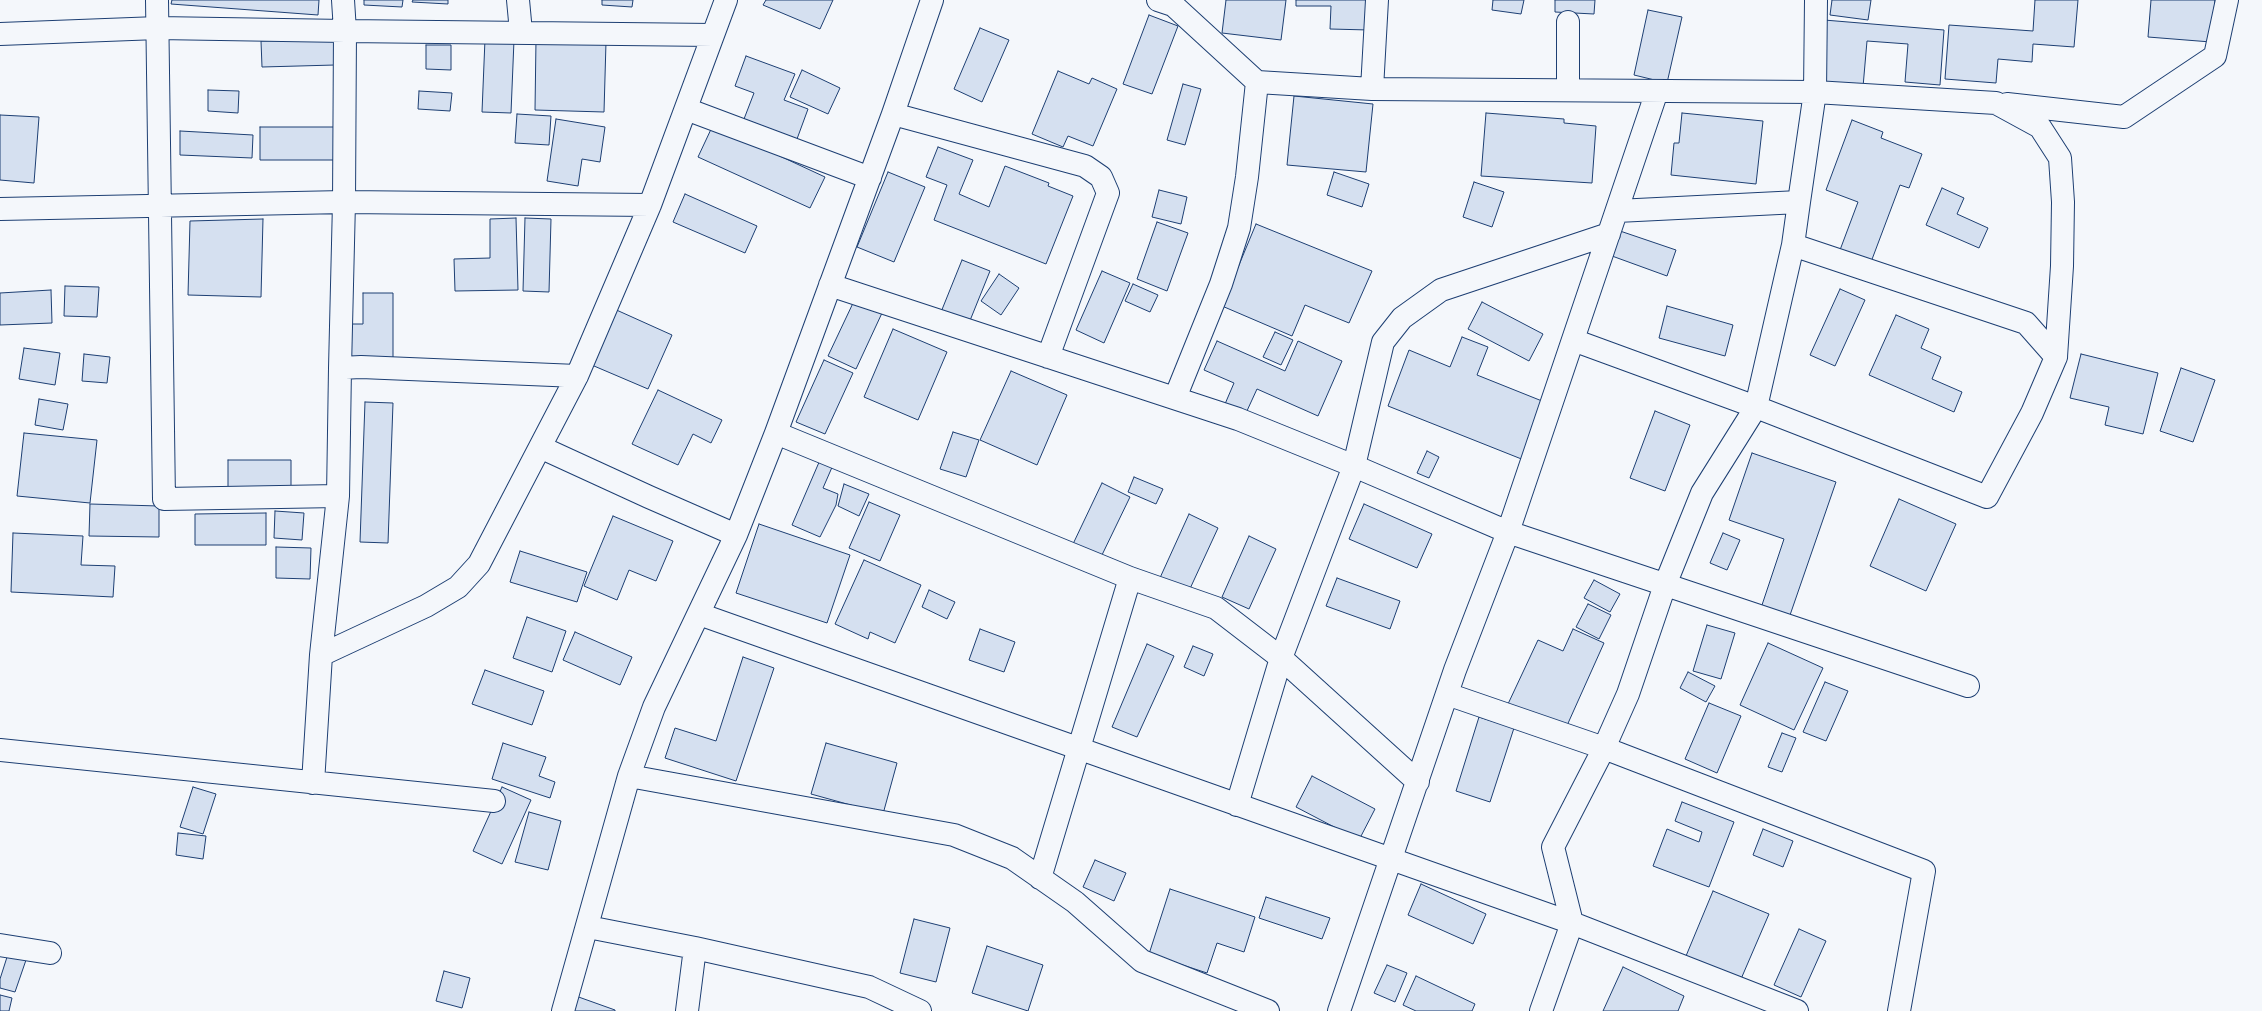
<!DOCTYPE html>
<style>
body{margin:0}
canvas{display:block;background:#f4f7fb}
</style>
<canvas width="2262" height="1011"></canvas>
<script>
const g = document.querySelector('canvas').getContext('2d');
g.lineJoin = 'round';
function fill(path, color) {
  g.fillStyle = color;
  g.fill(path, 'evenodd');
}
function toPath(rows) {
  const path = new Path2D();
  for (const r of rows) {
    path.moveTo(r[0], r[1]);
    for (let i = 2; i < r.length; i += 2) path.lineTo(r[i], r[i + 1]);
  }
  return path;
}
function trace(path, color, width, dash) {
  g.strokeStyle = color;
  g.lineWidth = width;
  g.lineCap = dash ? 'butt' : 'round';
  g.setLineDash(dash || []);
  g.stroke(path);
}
const building = toPath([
 [172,0,319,0,318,15,171,4,172,0],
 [364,0,403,0,402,7,364,5,364,0],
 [413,0,448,0,448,4,412,2,413,0],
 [602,0,633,0,632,7,602,5,602,0],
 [766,0,833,0,820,29,763,5,766,0],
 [1226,0,1286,0,1281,40,1222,33,1226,0],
 [1296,0,1370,0,1369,30,1330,29,1331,6,1296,6,1296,0],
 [1493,0,1524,0,1521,14,1492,10,1493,0],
 [1555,0,1595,0,1594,14,1555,12,1555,0],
 [1832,0,1871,0,1868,20,1830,15,1832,0],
 [2035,0,2078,0,2074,47,2033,44,2032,62,1998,59,1996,83,1945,79,1949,25,2033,31,2035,0],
 [2151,0,2215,0,2211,42,2148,37,2151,0],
 [1648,10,1682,17,1667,83,1634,75,1648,10],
 [1149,15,1178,26,1152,94,1123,84,1149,15],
 [1824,20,1944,30,1940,85,1905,82,1908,44,1867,41,1863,87,1819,84,1824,20],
 [980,28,1009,40,982,102,954,89,980,28],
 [334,39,335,65,262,67,261,41,334,39],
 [485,39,514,40,511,113,482,112,485,39],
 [536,40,606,42,604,112,535,110,536,40],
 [426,45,451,45,451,70,426,69,426,45],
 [746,56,795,74,784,100,808,109,797,139,744,119,754,93,735,86,746,56],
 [802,70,840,88,828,114,790,97,802,70],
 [1058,71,1089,84,1092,78,1117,89,1093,146,1068,136,1063,147,1032,134,1058,71],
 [1183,84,1201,89,1185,145,1167,140,1183,84],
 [208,90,239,91,238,113,208,111,208,90],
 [419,91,452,93,450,111,418,109,419,91],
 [1294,96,1373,104,1366,172,1287,165,1294,96],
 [1486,113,1564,119,1564,123,1596,126,1592,183,1481,176,1486,113],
 [1682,113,1763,121,1756,184,1671,175,1674,143,1679,143,1682,113],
 [517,114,551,116,549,145,515,143,517,114],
 [0,115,39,117,34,183,0,180,0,115],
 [556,119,605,127,600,162,582,159,578,186,547,181,556,119],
 [1852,120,1883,132,1881,138,1922,154,1909,188,1900,185,1868,270,1837,258,1858,202,1826,190,1852,120],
 [713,125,825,177,810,208,698,157,713,125],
 [260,127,335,127,335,160,260,160,260,127],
 [180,131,253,135,252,158,180,155,180,131],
 [938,147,973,160,959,194,989,207,1005,166,1049,183,1048,186,1073,196,1046,264,934,220,947,185,926,177,938,147],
 [888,172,925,187,894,262,857,247,888,172],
 [1334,172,1369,184,1362,207,1327,195,1334,172],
 [1474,182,1504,192,1492,227,1463,217,1474,182],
 [1942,188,1964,198,1957,214,1988,228,1979,248,1926,225,1942,188],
 [1159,190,1187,197,1181,224,1152,217,1159,190],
 [685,194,757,226,745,253,673,222,685,194],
 [516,218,518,290,455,291,454,259,490,258,490,219,516,218],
 [525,218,551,219,549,292,523,291,525,218],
 [263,219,261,297,188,295,190,221,263,219],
 [1157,222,1188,233,1167,291,1137,279,1157,222],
 [1256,224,1372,271,1349,323,1305,305,1292,336,1222,306,1256,224],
 [1620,231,1676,250,1667,276,1612,256,1620,231],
 [962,260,990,271,967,328,939,317,962,260],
 [1102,271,1130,283,1104,343,1076,330,1102,271],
 [999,274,1019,288,1001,315,981,301,999,274],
 [1133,284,1158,295,1150,312,1125,301,1133,284],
 [65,286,99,287,97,317,64,316,65,286],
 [1840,289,1865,300,1835,366,1810,355,1840,289],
 [51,290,52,323,0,325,0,293,51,290],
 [363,293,393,293,393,358,350,359,351,324,363,324,363,293],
 [854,301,882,313,856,369,828,356,854,301],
 [1482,302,1543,334,1529,361,1468,329,1482,302],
 [1667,306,1733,325,1725,356,1659,338,1667,306],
 [612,308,672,335,648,389,587,363,612,308],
 [1896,315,1929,329,1921,348,1941,357,1932,379,1962,392,1954,412,1869,375,1896,315],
 [893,329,947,352,918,420,864,397,893,329],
 [1275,332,1293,340,1281,365,1263,357,1275,332],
 [1462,337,1488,347,1477,375,1547,403,1524,460,1388,406,1409,350,1450,367,1462,337],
 [1217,341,1285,371,1298,341,1342,361,1318,416,1257,389,1246,413,1225,404,1234,383,1204,370,1217,341],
 [24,348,60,353,55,385,19,379,24,348],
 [84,354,110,357,107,383,82,381,84,354],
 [2081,354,2158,373,2143,434,2105,425,2109,407,2070,398,2081,354],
 [824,360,853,373,825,434,796,422,824,360],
 [2181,368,2215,380,2193,442,2160,431,2181,368],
 [1011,371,1067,395,1037,465,980,440,1011,371],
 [658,390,722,420,711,443,693,434,678,465,632,444,658,390],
 [39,399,68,404,63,430,35,425,39,399],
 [365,402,393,403,388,543,360,542,365,402],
 [1655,411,1690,425,1665,491,1630,478,1655,411],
 [953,432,979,440,966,477,940,469,953,432],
 [24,433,97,440,90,503,17,496,24,433],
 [1427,451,1439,457,1429,478,1417,473,1427,451],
 [1752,453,1836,482,1789,618,1761,608,1784,539,1729,520,1752,453],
 [228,460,291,460,291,492,228,492,228,460],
 [820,460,833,465,823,488,838,494,836,505,820,537,792,525,820,460],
 [1134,477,1163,489,1156,504,1128,492,1134,477],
 [1102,483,1130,497,1101,557,1073,544,1102,483],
 [844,484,869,494,859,516,838,506,844,484],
 [1899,499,1956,524,1926,591,1870,566,1899,499],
 [869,502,900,515,880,561,849,548,869,502],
 [90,504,159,506,159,537,89,536,90,504],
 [1364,504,1432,534,1417,568,1349,539,1364,504],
 [275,511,304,513,302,540,274,538,275,511],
 [266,513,266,545,195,545,195,514,266,513],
 [1189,514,1218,528,1188,593,1159,580,1189,514],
 [613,516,673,541,656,581,629,570,617,600,584,586,613,516],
 [759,524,850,555,827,623,736,593,759,524],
 [13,533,83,536,81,565,115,566,113,597,11,592,13,533],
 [1723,533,1740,540,1727,570,1710,563,1723,533],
 [1249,536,1276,549,1249,609,1222,597,1249,536],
 [276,547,311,548,310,579,276,578,276,547],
 [520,551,587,572,577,602,510,582,520,551],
 [864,560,921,585,895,643,870,632,868,639,835,624,864,560],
 [1337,578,1400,601,1390,629,1326,606,1337,578],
 [1594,580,1620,594,1610,612,1584,598,1594,580],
 [929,590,955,602,947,619,922,607,929,590],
 [1588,604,1611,615,1599,639,1576,627,1588,604],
 [527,617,566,631,552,672,513,658,527,617],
 [1707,625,1735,633,1721,679,1693,671,1707,625],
 [980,629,1015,642,1004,672,969,660,980,629],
 [1573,629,1604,643,1565,730,1508,704,1538,640,1563,651,1573,629],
 [575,632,632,657,620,685,563,660,575,632],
 [1768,643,1823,668,1794,730,1740,705,1768,643],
 [1147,644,1174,656,1137,737,1112,727,1147,644],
 [1193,646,1213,654,1204,676,1184,667,1193,646],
 [743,657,774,668,736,781,665,758,675,728,716,741,743,657],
 [485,670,544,691,532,725,472,704,485,670],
 [1688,672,1715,686,1706,702,1680,688,1688,672],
 [1825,682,1848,691,1826,741,1803,732,1825,682],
 [1709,703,1741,716,1717,773,1685,759,1709,703],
 [1479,717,1514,728,1490,802,1456,791,1479,717],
 [1782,733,1796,738,1782,772,1768,767,1782,733],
 [503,743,546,757,539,776,555,782,550,798,492,779,503,743],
 [826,743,897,763,883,814,811,794,826,743],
 [1312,776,1375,809,1359,840,1296,807,1312,776],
 [193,787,216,794,203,834,180,827,193,787],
 [502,787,531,800,502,864,473,851,502,787],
 [1682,802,1734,822,1709,887,1653,866,1667,829,1699,842,1702,832,1675,821,1682,802],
 [529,812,561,821,548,870,515,862,529,812],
 [1763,829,1793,841,1783,867,1753,855,1763,829],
 [178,833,206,836,203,859,176,855,178,833],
 [1095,860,1126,873,1114,901,1083,887,1095,860],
 [1421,884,1486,914,1473,944,1408,915,1421,884],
 [1170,889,1255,917,1244,952,1217,943,1207,973,1149,954,1170,889],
 [1713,891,1769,914,1741,979,1686,956,1713,891],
 [1266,897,1330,918,1322,939,1259,918,1266,897],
 [914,919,950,928,936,982,900,973,914,919],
 [1799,929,1826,941,1801,997,1774,985,1799,929],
 [987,946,1043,965,1028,1011,972,993,987,946],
 [8,954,26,960,15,992,0,988,0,979,8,954],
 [1387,965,1407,973,1395,1002,1374,993,1387,965],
 [1623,967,1684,996,1678,1011,1603,1011,1623,967],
 [444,971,470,978,462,1008,436,1001,444,971],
 [1416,976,1475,1004,1472,1011,1416,1011,1403,1005,1416,976],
 [0,995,12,998,9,1011,0,1011,0,995],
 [573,995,615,1010,615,1011,567,1011,573,995]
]);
fill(building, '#d5e0f0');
trace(building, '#1d3f73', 1);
const street = toPath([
 [157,0,164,499,338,496],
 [343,0,345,31,713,35],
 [518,0,521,32],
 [932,0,893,114,776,433,1130,578,1216,608,1281,658,1418,782],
 [1158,0,1173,5,1257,82,1372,89],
 [1377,0,1372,89,1815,92,1996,103,2040,127,2060,158,2063,202,2062,266,2056,357],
 [0,34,158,28,345,31,344,202,340,368,361,367,577,376],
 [1568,90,1568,22],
 [2007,104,2124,117,2215,56,2227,0],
 [686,109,870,178],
 [893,114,1085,166,1101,177,1108,193,1048,357],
 [0,209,344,202,650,205],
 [1617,211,1799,202],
 [830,285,1238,419,1354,466,1508,532,1657,91],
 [1573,340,1756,407,1987,497,2032,413,2056,357,2026,323,1793,245],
 [1175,398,1221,284,1239,228,1247,177,1257,82],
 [540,447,649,497,736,535,776,433],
 [699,614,1572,923,1797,1011],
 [321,655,426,606,458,587,479,564,577,376,650,205,726,0],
 [1447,694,1604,748,1924,871,1899,1011],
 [0,750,494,801],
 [629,776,954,835,1012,858,1075,902,1142,961,1268,1011],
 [313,783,321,655,338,496,340,368],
 [1237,805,1281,658,1354,466,1383,342,1402,318,1441,290,1609,234],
 [1040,878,1130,578],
 [588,927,695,948,687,1011],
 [0,945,50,953],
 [695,948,869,987,920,1011],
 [563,1011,629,776,654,707,736,535],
 [1339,1011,1455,670,1508,532,1968,686],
 [1541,1011,1572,923,1553,847,1604,748,1628,694,1665,585,1702,493,1756,407,1793,245,1799,202,1815,92,1816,0]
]);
trace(street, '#1d3f73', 24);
trace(street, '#f4f7fb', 22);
</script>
